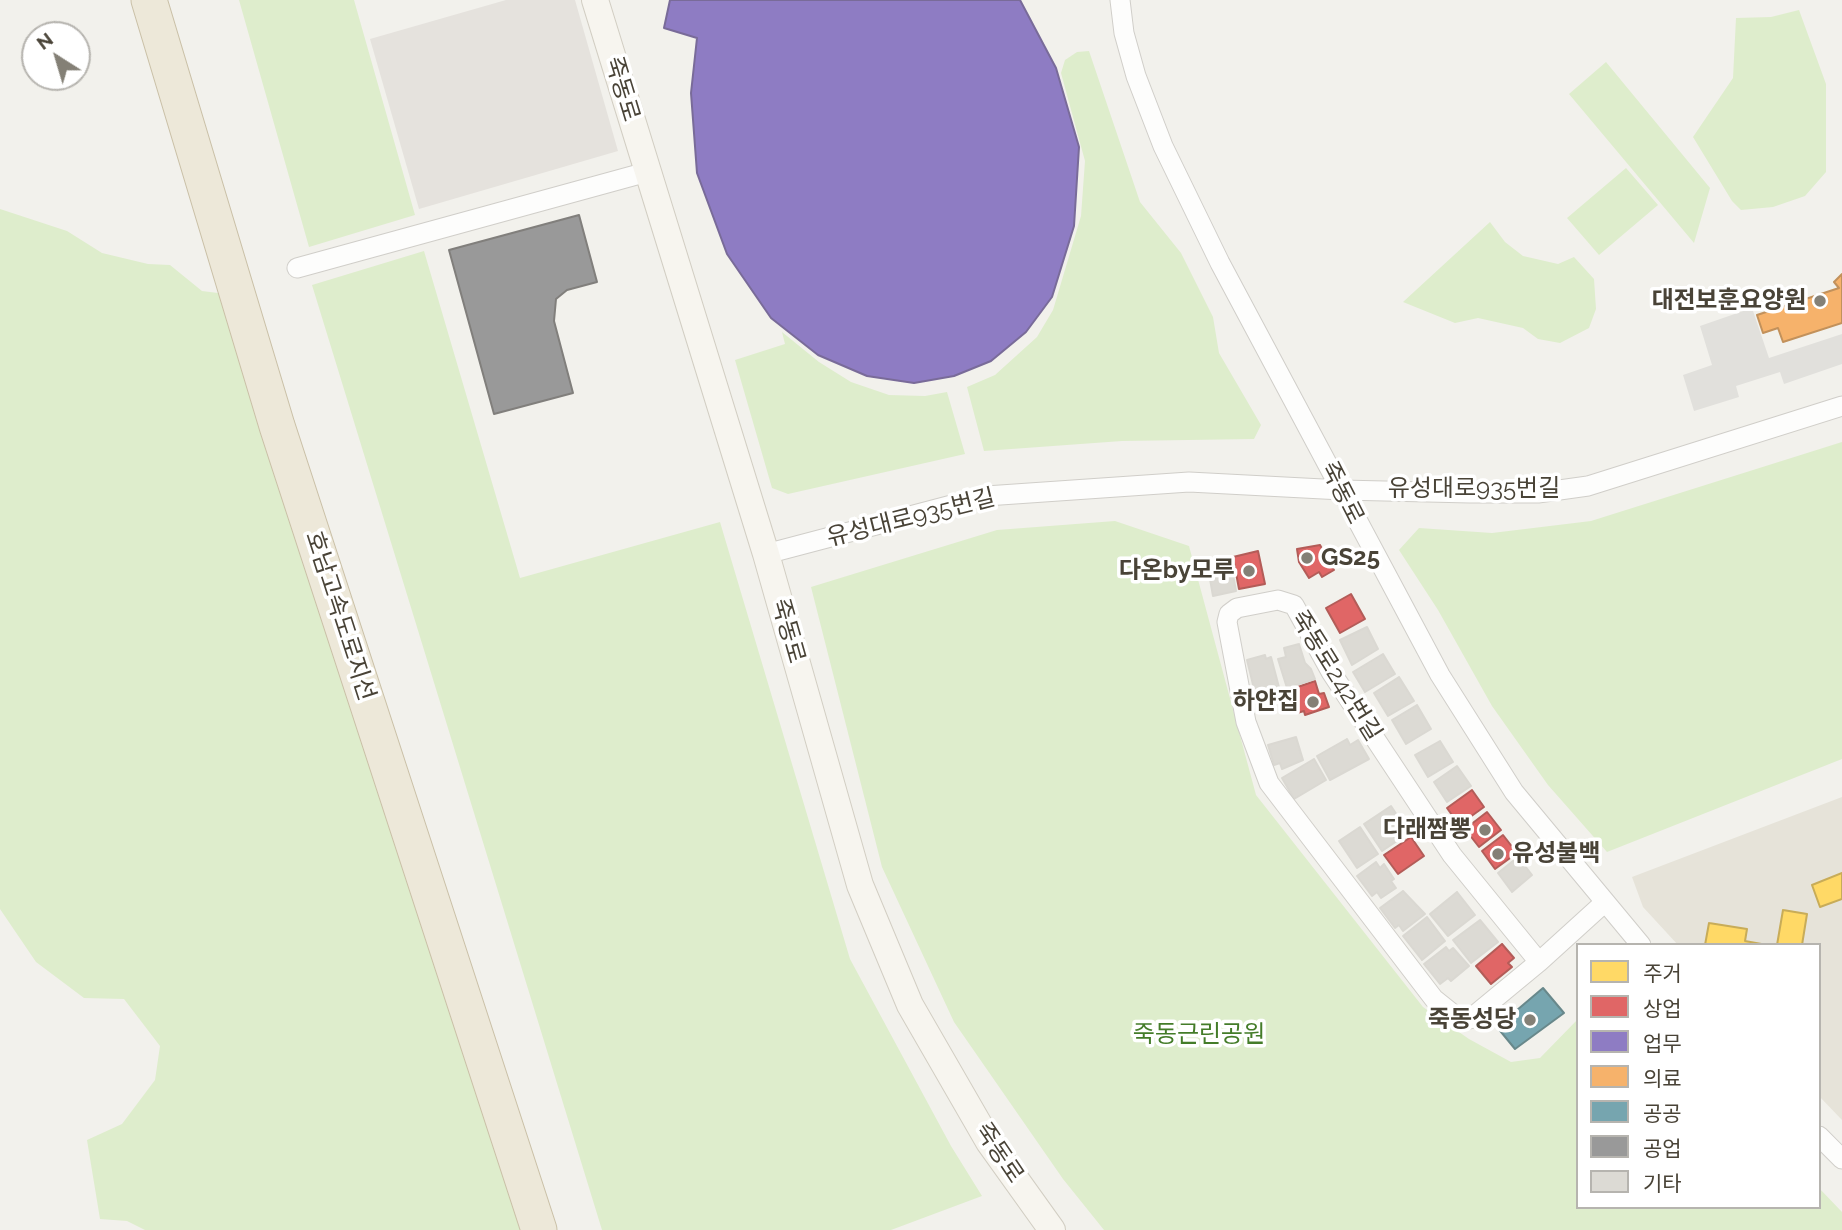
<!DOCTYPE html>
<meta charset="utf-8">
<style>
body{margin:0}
#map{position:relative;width:1842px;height:1230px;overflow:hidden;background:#f2f1ec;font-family:Raleway,"Noto Sans KR",sans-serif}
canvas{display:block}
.legend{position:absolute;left:1576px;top:943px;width:245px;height:266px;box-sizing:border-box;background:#fff;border:2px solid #b6b4af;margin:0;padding:9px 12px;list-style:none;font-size:21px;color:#494337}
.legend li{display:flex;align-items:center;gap:14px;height:35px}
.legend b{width:35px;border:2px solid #b6b4af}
.north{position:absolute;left:21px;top:21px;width:70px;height:70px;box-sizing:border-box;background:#fff;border:2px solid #b6b4af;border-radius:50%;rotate:323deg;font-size:19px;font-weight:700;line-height:28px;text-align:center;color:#494337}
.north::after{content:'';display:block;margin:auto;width:24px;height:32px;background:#848076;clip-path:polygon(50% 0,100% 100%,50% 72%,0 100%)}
</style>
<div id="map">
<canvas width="1842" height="1230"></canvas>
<ul class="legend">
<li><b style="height:19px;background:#ffd966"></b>주거</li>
<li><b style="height:19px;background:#e06666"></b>상업</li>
<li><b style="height:19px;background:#8e7cc3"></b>업무</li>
<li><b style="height:19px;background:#f6b26b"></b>의료</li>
<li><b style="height:19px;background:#76a5af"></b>공공</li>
<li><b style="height:19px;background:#999"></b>공업</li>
<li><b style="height:19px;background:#dcdad4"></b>기타</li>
</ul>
<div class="north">N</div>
</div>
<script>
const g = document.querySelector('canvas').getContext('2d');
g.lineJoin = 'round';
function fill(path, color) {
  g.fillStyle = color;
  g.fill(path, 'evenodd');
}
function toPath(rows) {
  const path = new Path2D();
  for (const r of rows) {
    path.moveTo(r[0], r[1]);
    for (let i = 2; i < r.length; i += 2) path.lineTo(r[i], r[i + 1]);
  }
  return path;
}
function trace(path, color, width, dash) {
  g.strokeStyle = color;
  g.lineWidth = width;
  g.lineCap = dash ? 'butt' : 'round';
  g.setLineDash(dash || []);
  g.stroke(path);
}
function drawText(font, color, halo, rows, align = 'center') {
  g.font = font + ' Raleway,"Noto Sans KR",sans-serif';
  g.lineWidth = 7;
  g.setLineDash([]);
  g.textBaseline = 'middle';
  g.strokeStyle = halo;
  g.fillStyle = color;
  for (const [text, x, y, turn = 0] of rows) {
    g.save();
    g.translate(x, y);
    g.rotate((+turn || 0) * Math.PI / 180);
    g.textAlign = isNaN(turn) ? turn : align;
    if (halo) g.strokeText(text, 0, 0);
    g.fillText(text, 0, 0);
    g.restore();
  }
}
fill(toPath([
 [1842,797,1842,1120,1819,1096,1819,945,1678,945,1643,907,1632,877]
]), '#e6e3d9');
fill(toPath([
 [506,0,575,0,618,151,419,209,370,39]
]), '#e5e2dd');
fill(toPath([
 [239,0,354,0,415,215,309,247],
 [1799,10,1826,84,1826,172,1805,196,1773,207,1741,210,1732,201,1693,137,1733,78,1736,18,1771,17],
 [1089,51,1140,202,1181,253,1213,317,1219,353,1261,425,1254,439,1122,441,984,451,967,387,995,375,1037,337,1053,310,1081,216,1085,161,1061,73,1065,60,1077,52],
 [1606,62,1710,188,1694,243,1569,94],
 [1626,168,1658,205,1599,255,1567,218],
 [0,209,67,231,102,253,148,264,170,265,202,291,226,294,520,1230,145,1230,127,1221,100,1219,87,1140,122,1124,155,1080,160,1046,124,999,84,998,36,962,0,909],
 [1490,222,1505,242,1523,256,1558,264,1574,257,1594,279,1596,309,1589,328,1560,343,1538,339,1523,328,1478,318,1455,323,1403,302],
 [424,251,520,578,720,522,850,959,951,1146,982,1196,891,1230,602,1230,312,285],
 [782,332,819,362,851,382,889,395,925,396,947,392,965,454,788,494,772,488,735,360,785,344],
 [1842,442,1842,759,1607,852,1548,785,1492,706,1438,610,1399,550,1419,528,1492,533,1591,521],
 [1115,521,1189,546,1256,795,1423,1007,1469,1039,1511,1062,1540,1058,1578,1019,1578,1207,1819,1207,1819,1188,1842,1212,1842,1230,1104,1230,1063,1179,954,1022,882,867,811,587,997,530]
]), '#deedcc');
fill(toPath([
 [1752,308,1769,358,1842,334,1842,364,1784,384,1780,372,1736,386,1739,397,1694,411,1683,375,1712,365,1700,326]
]), '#e1e0dc');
const homes = toPath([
 [1842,873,1842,899,1820,907,1812,885,1842,873],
 [1783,910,1807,914,1802,945,1777,945,1783,910],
 [1709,923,1747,929,1745,941,1767,945,1705,945,1709,923]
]);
fill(homes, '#ffd966');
trace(homes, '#c8ac58', 2);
const shops = toPath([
 [1320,545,1334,570,1322,577,1319,572,1309,578,1299,562,1297,549,1320,545],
 [1258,551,1265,584,1239,589,1233,557,1258,551],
 [1351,594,1365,619,1340,633,1326,608,1351,594],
 [1315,681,1319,694,1324,693,1329,707,1305,715,1304,711,1297,713,1289,690,1315,681],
 [1472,790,1484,807,1459,825,1447,808,1472,790],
 [1487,812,1501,830,1479,847,1465,829,1487,812],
 [1503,835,1517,853,1495,869,1482,851,1503,835],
 [1411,837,1424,856,1398,874,1384,855,1411,837],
 [1502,944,1514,958,1508,963,1512,967,1491,984,1476,966,1502,944]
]);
fill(shops, '#e06666');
trace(shops, '#b35c58', 2);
const offices = toPath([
 [670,0,1020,0,1056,68,1079,147,1074,226,1052,297,1026,332,991,361,954,376,914,383,867,376,818,355,771,318,727,254,697,173,691,93,697,38,664,28,670,0]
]);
fill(offices, '#8e7cc3');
trace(offices, '#796b99', 2);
const health = toPath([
 [1842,274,1842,323,1783,342,1778,328,1763,333,1757,315,1839,288,1834,282,1842,274]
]);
fill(health, '#f6b26b');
trace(health, '#c2915b', 2);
const public = toPath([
 [1543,988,1564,1013,1515,1049,1497,1027,1543,988]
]);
fill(public, '#76a5af');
trace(public, '#68888b', 2);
const industry = toPath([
 [579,215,597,282,567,290,556,299,554,321,573,393,494,414,449,250,579,215]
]);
fill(industry, '#999');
trace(industry, '#817f7c', 2);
const building = toPath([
 [1230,558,1236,591,1213,596,1207,562,1230,558],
 [1367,627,1378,649,1352,665,1340,640,1367,627],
 [1299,644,1305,663,1311,669,1315,679,1287,688,1278,659,1286,657,1284,648,1299,644],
 [1383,654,1395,674,1365,692,1353,672,1383,654],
 [1265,655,1266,659,1271,657,1280,691,1256,697,1247,660,1265,655],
 [1399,677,1414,701,1388,716,1374,693,1399,677],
 [1417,705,1431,729,1406,744,1392,720,1417,705],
 [1296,737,1303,760,1282,769,1280,763,1274,765,1268,745,1296,737],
 [1347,739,1350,745,1358,740,1369,759,1330,780,1317,756,1347,739],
 [1440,741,1453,762,1428,777,1415,755,1440,741],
 [1314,759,1326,780,1294,799,1282,778,1314,759],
 [1457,766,1471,786,1447,802,1434,782,1457,766],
 [1391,806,1409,833,1382,851,1364,824,1391,806],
 [1360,827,1378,854,1357,868,1339,841,1360,827],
 [1518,857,1532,875,1512,892,1498,873,1518,857],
 [1376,862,1380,868,1384,864,1394,879,1391,881,1396,888,1381,898,1377,892,1372,896,1357,876,1376,862],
 [1403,891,1425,914,1403,931,1399,925,1395,928,1380,908,1403,891],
 [1457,892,1475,915,1448,936,1430,914,1457,892],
 [1427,917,1445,941,1422,960,1403,936,1427,917],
 [1480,920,1498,942,1471,963,1453,940,1480,920],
 [1446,947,1449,951,1453,948,1469,966,1451,981,1448,978,1440,984,1424,964,1446,947]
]);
fill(building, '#dcdad4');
trace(building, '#dad8d2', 2);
const street = toPath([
 [1120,0,1124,33,1136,76,1163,146,1220,263,1440,675,1514,792,1641,945],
 [297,268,647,172],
 [766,554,986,496,1189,482,1342,490,1470,493,1538,493,1588,486,1842,406],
 [1539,962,1470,1019,1454,1015,1434,999,1269,783,1246,722,1227,622,1229,614,1237,608,1278,600,1294,605,1331,672,1452,855,1539,962,1604,903],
 [1819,1136,1842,1159]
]);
const secondary = toPath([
 [595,0,766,554,860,885,910,1005,989,1142,1052,1230]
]);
const highway = toPath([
 [149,0,277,426,539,1230]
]);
trace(street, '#d0cec9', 21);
trace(secondary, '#d2cec3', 28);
trace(highway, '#cac0a7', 37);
trace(street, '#fdfdfc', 19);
trace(secondary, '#f7f5ef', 26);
trace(highway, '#ede8d9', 35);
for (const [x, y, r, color] of [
 [1820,301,7,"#848076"],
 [1307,558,7,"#848076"],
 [1249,571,7,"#848076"],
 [1313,702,7,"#848076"],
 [1485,830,7,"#848076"],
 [1498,854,7,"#848076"],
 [1530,1020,7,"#848076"]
]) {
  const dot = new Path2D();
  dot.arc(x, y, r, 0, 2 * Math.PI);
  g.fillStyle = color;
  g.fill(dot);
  trace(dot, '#fff', 2.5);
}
drawText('24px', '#494337', '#fff', [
 ["죽동로",622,89,73],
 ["유성대로935번길",1474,489],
 ["죽동로",1342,493,63],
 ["유성대로935번길",911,518,-14],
 ["호남고속도로지선",340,616,72],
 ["죽동로",788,631,74],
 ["죽동로242번길",1336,676,58],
 ["죽동로",999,1153,56]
]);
drawText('bold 24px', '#494337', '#fff', [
 ["대전보훈요양원",1806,301],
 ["GS25",1321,558,"left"],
 ["다온by모루",1235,571],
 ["하얀집",1299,702],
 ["다래짬뽕",1471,830],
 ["유성불백",1512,854,"left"],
 ["죽동성당",1516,1020]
], 'right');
drawText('24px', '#447c29', '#fff', [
 ["죽동근린공원",1199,1035]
]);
</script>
